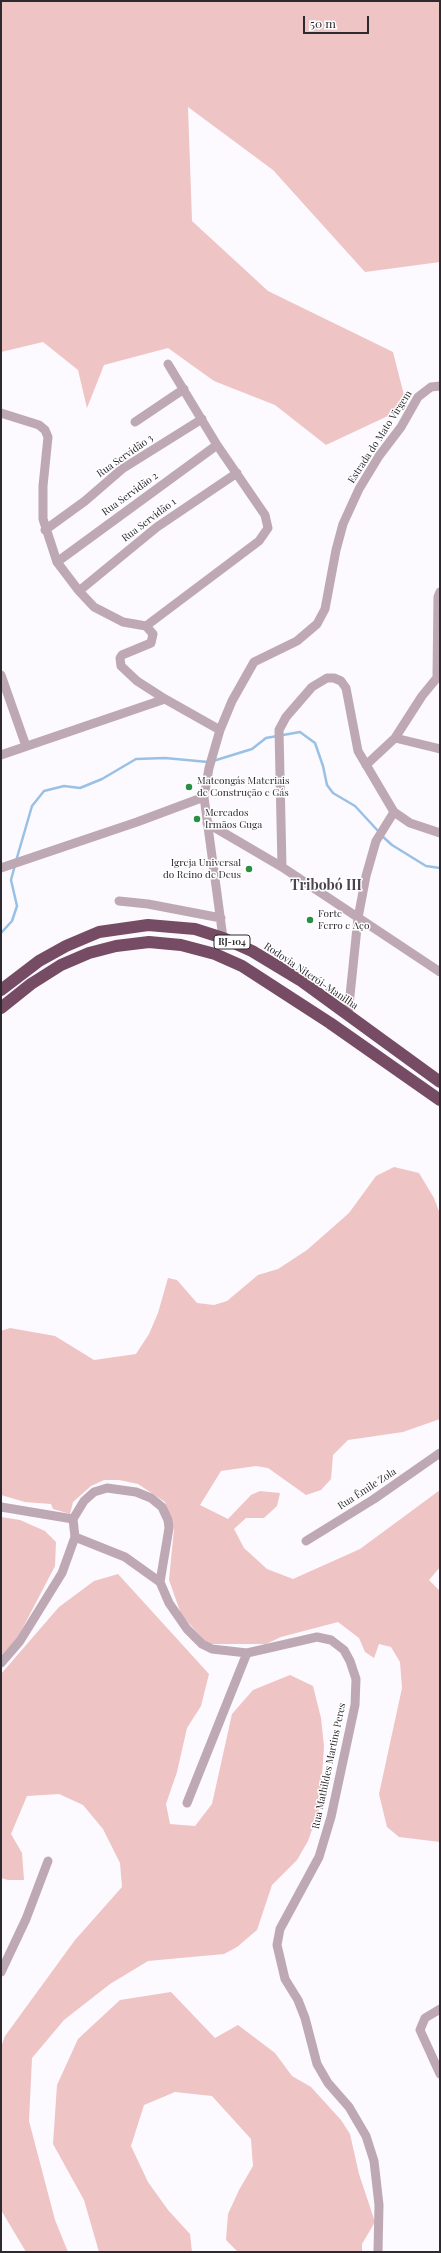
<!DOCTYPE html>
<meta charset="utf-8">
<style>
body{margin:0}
#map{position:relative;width:441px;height:2253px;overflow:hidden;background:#fcf9ff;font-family:"Playfair Display",serif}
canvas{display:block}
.frame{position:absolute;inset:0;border:2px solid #2c292f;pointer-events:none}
.scale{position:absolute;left:303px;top:16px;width:66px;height:18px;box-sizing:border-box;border:2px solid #2c292f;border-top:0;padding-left:5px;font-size:12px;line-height:14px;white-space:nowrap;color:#2c292f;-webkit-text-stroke:3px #fff;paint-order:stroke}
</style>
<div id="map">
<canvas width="441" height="2253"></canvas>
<div class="frame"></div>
<div class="scale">50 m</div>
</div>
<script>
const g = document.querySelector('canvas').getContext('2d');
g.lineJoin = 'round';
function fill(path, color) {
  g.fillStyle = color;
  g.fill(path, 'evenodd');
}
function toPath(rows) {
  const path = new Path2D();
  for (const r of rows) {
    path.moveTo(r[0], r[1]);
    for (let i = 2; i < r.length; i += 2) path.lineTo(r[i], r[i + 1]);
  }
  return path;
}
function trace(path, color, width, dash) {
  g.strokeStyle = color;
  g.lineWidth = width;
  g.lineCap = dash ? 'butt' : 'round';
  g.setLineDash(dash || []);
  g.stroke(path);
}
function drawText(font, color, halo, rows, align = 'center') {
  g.font = font + ' "Playfair Display",serif';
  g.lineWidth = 3;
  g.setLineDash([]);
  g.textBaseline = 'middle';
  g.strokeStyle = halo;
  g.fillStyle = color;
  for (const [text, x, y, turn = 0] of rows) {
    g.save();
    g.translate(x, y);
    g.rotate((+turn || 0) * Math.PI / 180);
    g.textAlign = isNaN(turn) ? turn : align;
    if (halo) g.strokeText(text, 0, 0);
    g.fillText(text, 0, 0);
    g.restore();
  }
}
fill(toPath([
 [1,1,440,1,440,262,365,272,273,170,188,107,192,221,268,291,393,352,407,407,326,445,275,405,214,381,168,348,104,365,87,408,78,370,43,342,1,352],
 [394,1167,419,1173,434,1198,440,1214,440,1419,403,1432,348,1440,333,1455,331,1479,321,1490,306,1495,268,1468,256,1466,221,1471,200,1505,228,1519,251,1495,260,1491,280,1493,277,1506,264,1518,246,1518,234,1529,244,1548,267,1569,293,1579,360,1549,440,1490,440,1567,429,1580,440,1591,440,1842,399,1837,387,1827,379,1794,402,1688,400,1662,391,1647,379,1644,374,1658,365,1652,359,1638,338,1622,281,1637,266,1644,207,1644,181,1614,169,1580,174,1529,165,1502,138,1484,119,1480,104,1480,91,1486,73,1502,70,1514,53,1509,51,1504,25,1502,1,1495,1,1331,10,1328,55,1336,94,1360,136,1354,149,1334,158,1313,168,1278,177,1280,197,1303,214,1305,227,1301,258,1275,278,1269,307,1250,349,1213,376,1176],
 [1,1517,20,1520,45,1531,56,1542,55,1566,18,1637,1,1656],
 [118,1574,209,1674,201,1706,187,1728,177,1772,166,1804,170,1824,195,1826,212,1804,232,1714,253,1690,290,1675,313,1686,321,1718,324,1746,320,1807,308,1841,297,1860,272,1885,257,1930,237,1947,224,1954,148,1961,110,1984,64,2020,32,2058,29,2121,55,2220,68,2252,26,2252,1,2210,1,2047,5,2036,75,1940,122,1887,120,1863,103,1829,83,1805,59,1794,27,1796,11,1834,22,1853,24,1880,8,1880,1,1878,1,1674,59,1607,94,1581],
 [171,1992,215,2038,238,2025,275,2053,292,2076,311,2087,341,2120,350,2134,359,2174,375,2222,362,2244,362,2252,238,2252,226,2240,228,2214,239,2190,253,2166,251,2139,212,2096,175,2092,144,2105,131,2146,148,2182,168,2210,190,2234,192,2252,99,2252,84,2200,53,2144,57,2085,78,2039,120,2000]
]), '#efc4c5');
trace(toPath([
 [213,761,252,749,266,738,300,732,315,743,323,766,327,785,333,793,355,806,379,832],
 [382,836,392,845,426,866,440,868],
 [16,861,32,806,44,791,64,786,80,788,102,779,136,759,165,758,208,762],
 [1,933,12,921,17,906,11,880,15,865]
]), '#99c1e5', 2.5);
trace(toPath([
 [1,413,39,425,45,430,48,437,43,486,43,519,57,562,79,591,94,607,123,622,146,626,153,634,151,643,122,655,120,658,121,666,137,681,165,699,220,730],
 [135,422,184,389],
 [45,530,85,501,122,469,202,419],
 [57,562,217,445],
 [79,591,157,527,237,473],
 [440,592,438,597,437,677,440,677],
 [146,626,259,541,268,528,265,515,217,445,168,364],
 [1,675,26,746],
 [395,738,440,749],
 [1,755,165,699],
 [366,765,395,738,422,696,440,674],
 [207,823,282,867,440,972],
 [282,867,279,730,286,717,312,687,327,678,334,678,341,681,346,688,358,751,394,812,410,823,440,833],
 [1,868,137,822,204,797],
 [119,901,148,904,221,918],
 [223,938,204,797,209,768,220,730,232,701,254,662,297,641,317,624,325,609,336,550,343,524,359,489,379,456,401,427,418,397,431,387,440,386],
 [348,1015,358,918,366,876,376,841,394,812],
 [1,1507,73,1519],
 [75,1537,125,1557,160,1582,169,1603,187,1629,202,1644,212,1649,247,1653,317,1637,331,1640,344,1650,350,1661,356,1679,355,1705,331,1817,319,1857,280,1929,277,1945,285,1979,298,2000,305,2018,317,2064,328,2083,349,2107,366,2136,374,2161,379,2205,378,2252],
 [306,1541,374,1499,440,1453],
 [1,1663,20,1641,62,1573,75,1537,73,1519,84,1501,94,1492,107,1488,136,1492,151,1498,162,1507,168,1520,169,1528,160,1582],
 [187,1803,247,1653],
 [1,1972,26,1919,48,1861],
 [440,2009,425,2018,420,2030,440,2074]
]), '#bea8b4', 9);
trace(toPath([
 [1,990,39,961,66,946,99,932,148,925,195,929,223,938,252,951,300,980,440,1082],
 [1,1008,31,984,61,965,89,953,116,946,149,942,181,945,215,954,242,966,330,1023,440,1100]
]), '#764c64', 12);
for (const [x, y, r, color] of [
 [189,787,4,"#2a8f44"],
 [197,819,4,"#2a8f44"],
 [249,869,4,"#2a8f44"],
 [310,920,4,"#2a8f44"]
]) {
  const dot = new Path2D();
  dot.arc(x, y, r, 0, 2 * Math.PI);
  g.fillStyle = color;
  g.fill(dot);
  trace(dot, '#fff', 1.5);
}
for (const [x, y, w] of [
 [232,942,36]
]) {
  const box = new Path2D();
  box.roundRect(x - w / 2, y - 7, w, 14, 3);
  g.fillStyle = '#fff';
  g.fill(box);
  trace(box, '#2c292f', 1);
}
drawText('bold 9px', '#2c292f', null, [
 ["RJ-104",232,942]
]);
drawText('10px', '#2c292f', '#fff', [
 ["Estrada do Mato Virgem",380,437,-57],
 ["Rua Servidão 3",125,456,-35],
 ["Rua Servidão 2",130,494,-36],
 ["Rua Servidão 1",149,520,-37],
 ["Rodovia Niterói-Manilha",311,976,34],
 ["Rua Êmile Zola",367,1489,-33],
 ["Rua Mathildes Martins Peres",329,1766,-78]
]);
drawText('10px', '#2c292f', '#fff', [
 ["Matcongás Materiais",197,781],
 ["de Construção e Gás",197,793],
 ["Mercados",205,813],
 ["Irmãos Guga",205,825],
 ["Igreja Universal",241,863,"right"],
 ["do Reino de Deus",241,875,"right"],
 ["Forte",318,914],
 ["Ferro e Aço",318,926]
], 'left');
drawText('bold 14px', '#4b434f', '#fff', [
 ["Tribobó III",326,886]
]);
</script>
